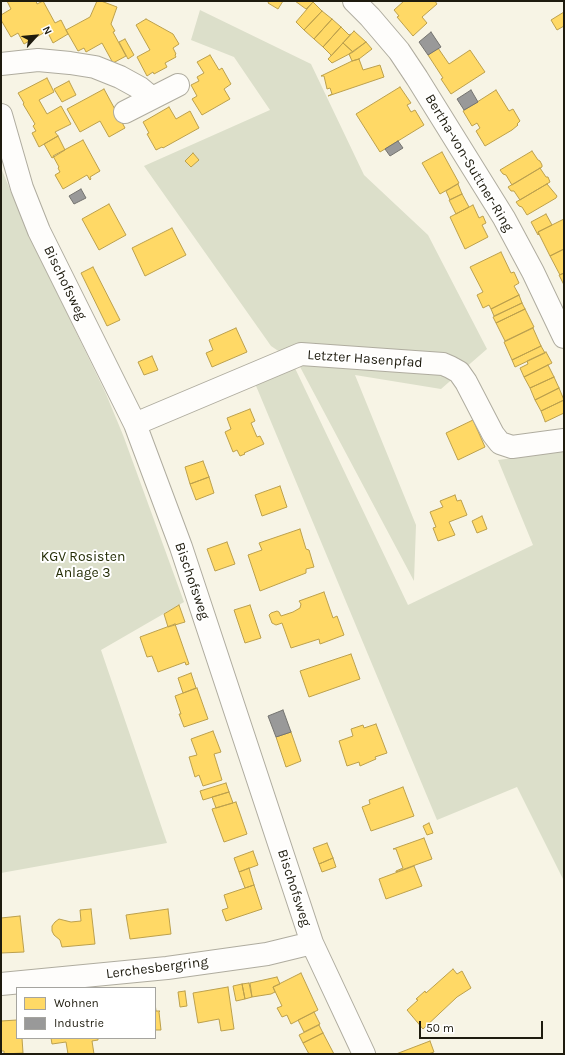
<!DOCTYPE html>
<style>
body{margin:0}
#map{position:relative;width:565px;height:1055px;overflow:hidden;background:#f7f4e5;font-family:Karla,sans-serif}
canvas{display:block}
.frame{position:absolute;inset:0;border:2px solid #1e1b0e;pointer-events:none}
.legend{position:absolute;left:16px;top:987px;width:140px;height:52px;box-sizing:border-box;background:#fff;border:1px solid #a5a49f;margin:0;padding:5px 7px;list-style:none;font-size:12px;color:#1e1b0e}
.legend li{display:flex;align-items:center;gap:8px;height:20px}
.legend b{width:20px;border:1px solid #a5a49f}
.north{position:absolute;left:16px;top:16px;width:40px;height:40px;-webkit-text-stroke:3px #fff;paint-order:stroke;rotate:63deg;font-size:11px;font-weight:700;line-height:16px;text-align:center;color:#1e1b0e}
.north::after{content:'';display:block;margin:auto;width:14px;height:18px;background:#1e1b0e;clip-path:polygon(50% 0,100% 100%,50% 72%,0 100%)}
.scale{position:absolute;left:419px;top:1021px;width:124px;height:18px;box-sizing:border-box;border:2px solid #1e1b0e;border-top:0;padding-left:5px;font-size:12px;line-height:14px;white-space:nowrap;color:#1e1b0e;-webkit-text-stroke:3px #fff;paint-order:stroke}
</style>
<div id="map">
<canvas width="565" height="1055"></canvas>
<div class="frame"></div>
<ul class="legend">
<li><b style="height:11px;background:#ffd966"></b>Wohnen</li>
<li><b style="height:11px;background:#999"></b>Industrie</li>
</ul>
<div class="north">N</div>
<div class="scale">50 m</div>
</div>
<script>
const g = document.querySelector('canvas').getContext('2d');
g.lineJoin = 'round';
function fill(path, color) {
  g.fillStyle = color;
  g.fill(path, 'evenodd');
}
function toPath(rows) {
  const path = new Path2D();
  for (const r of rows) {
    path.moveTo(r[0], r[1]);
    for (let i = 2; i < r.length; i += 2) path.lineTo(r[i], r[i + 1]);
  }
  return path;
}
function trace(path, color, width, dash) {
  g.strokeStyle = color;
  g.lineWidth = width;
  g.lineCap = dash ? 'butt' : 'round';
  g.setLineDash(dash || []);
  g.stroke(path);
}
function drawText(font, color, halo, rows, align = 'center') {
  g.font = font + ' Karla,sans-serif';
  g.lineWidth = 4;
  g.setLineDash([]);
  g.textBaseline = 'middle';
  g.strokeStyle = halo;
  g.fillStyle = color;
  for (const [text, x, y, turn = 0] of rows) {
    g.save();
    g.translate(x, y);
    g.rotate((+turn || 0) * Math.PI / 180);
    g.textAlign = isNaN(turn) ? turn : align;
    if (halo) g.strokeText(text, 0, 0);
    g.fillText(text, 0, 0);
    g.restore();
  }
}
fill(toPath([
 [200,10,311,64,364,175,428,235,487,349,441,389,355,375,416,525,414,581,299,365,271,346,144,166,270,110,234,57,191,40],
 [1,168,30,237,106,394,123,435,184,602,101,650,167,843,1,873],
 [293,364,408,605,533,545,498,460,564,451,564,881,517,787,437,820,254,381]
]), '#dcdfca');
const homes = toPath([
 [7,1,36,1,37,4,43,1,55,23,61,20,68,34,53,43,47,31,24,44,18,33,11,37,1,20,1,15,11,9,7,1],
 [97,1,101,1,117,7,111,24,115,31,113,32,126,56,113,63,102,43,86,52,84,48,78,51,66,30,90,17,97,1],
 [269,1,283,1,278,9,268,3,269,1],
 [295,1,314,1,306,9,295,1],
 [404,1,435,1,437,4,422,17,427,23,413,36,397,17,399,16,394,10,404,1],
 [313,2,322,11,304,30,296,22,313,2],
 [322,11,332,19,314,39,304,30,322,11],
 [564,12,564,26,557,30,551,20,564,12],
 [146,19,173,34,179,44,173,48,176,54,175,55,176,57,165,63,167,67,154,74,153,72,147,76,137,57,150,50,136,25,146,19],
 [332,19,341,27,323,47,314,39,332,19],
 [341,27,349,35,351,34,331,56,331,55,323,47,341,27],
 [354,31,366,42,353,52,343,43,354,31],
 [125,39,134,55,128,59,119,42,125,39],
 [366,42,372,49,359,59,352,61,349,54,366,42],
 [343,43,353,52,332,63,328,59,343,43],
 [438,48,449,64,470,50,485,72,451,94,441,79,443,78,428,55,438,48],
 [210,55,219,70,222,68,231,84,224,89,230,99,202,115,192,99,197,96,191,85,199,81,197,77,204,73,197,62,210,55],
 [359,59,363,70,380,65,384,77,328,96,332,94,330,88,327,89,324,76,321,76,352,61,359,59],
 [47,78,54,92,39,100,47,114,61,106,71,124,55,132,58,136,39,147,32,133,36,131,33,126,35,124,23,104,24,103,18,93,47,78],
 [69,81,76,95,62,102,54,89,69,81],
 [400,87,411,103,407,105,411,112,415,110,424,125,380,152,356,114,400,87],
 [104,89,125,128,109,137,100,121,80,132,67,109,104,89],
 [496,90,509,111,513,109,520,121,517,124,518,125,512,130,485,146,476,131,480,128,477,123,472,126,463,111,496,90],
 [169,107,176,119,190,111,199,128,163,148,162,147,156,150,147,134,149,133,143,122,169,107],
 [58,136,65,150,52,158,44,144,58,136],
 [83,140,100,171,90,177,91,179,90,180,87,175,63,189,55,175,60,172,58,168,59,167,53,156,83,140],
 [532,151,538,160,540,161,542,165,542,167,512,185,506,175,503,174,500,170,532,151],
 [442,152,459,183,440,194,422,163,442,152],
 [193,153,199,160,191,167,185,161,193,153],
 [540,168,546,177,548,177,550,182,520,200,514,191,511,191,508,187,540,168],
 [458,184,462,194,450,200,446,191,458,184],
 [547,184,557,196,556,198,527,215,522,207,519,206,516,202,547,184],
 [462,194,469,207,456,214,449,200,462,194],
 [109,204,126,235,99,250,82,219,109,204],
 [473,205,479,218,483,216,486,223,482,225,488,237,465,249,450,217,473,205],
 [546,214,552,225,538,232,539,234,538,235,531,222,546,214],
 [564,219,564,249,550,256,538,232,564,219],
 [172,228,186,255,145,276,132,248,172,228],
 [564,249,564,273,560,275,550,256,564,249],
 [501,252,511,273,514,272,519,283,514,286,519,295,491,309,489,305,483,308,477,295,483,292,470,267,501,252],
 [93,267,120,320,107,326,81,273,93,267],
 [564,273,564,285,559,275,564,273],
 [519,295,522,303,494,316,491,309,519,295],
 [522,303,525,309,496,323,493,317,522,303],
 [525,309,534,327,505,341,496,323,525,309],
 [236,328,247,352,212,367,206,353,213,350,209,340,236,328],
 [533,328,541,346,512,360,504,342,533,328],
 [541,346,545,353,515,367,512,360,541,346],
 [546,352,552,363,524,377,520,368,528,364,527,361,546,352],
 [152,356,158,370,144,375,138,362,152,356],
 [548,365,554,377,530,388,524,377,548,365],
 [554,377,559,388,535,400,530,388,554,377],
 [559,388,564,400,541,411,535,400,559,388],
 [564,400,564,413,545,422,545,421,541,411,564,400],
 [250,409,255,421,251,423,257,437,260,436,264,444,244,453,245,454,240,456,237,450,233,452,225,432,231,429,227,418,250,409],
 [473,420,485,447,458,460,446,433,473,420],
 [203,461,209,477,190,484,185,467,203,461],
 [209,477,214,493,196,500,190,484,209,477],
 [280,486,287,507,262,516,255,495,280,486],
 [455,495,457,501,461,500,467,515,449,522,455,535,438,541,433,528,436,527,430,512,443,507,440,501,455,495],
 [482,516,487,529,477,533,472,521,482,516],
 [300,529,306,549,309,550,314,567,306,569,306,573,260,591,248,555,262,550,259,543,300,529],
 [227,542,235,564,215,571,207,549,227,542],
 [324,592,333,618,337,616,344,635,320,644,319,639,291,648,282,623,276,625,272,623,269,615,271,613,277,611,279,612,281,616,293,612,300,608,301,604,299,601,324,592],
 [179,605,185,622,168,627,164,614,179,605],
 [250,605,261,638,245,643,234,610,250,605],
 [175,624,189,664,186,665,185,662,158,672,152,656,147,657,140,637,175,624],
 [351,654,360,679,309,697,300,671,351,654],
 [191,673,196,688,183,693,178,678,191,673],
 [197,688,208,719,184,727,179,714,181,714,175,696,197,688],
 [376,724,387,753,375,757,376,759,360,766,359,762,347,766,339,741,353,736,351,729,363,725,364,728,376,724],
 [213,731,221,752,214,754,222,780,203,786,199,775,195,777,189,757,197,755,191,739,213,731],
 [291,732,301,761,286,767,276,737,291,732],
 [226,783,229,792,203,800,200,791,226,783],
 [403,787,414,816,371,831,362,807,370,804,369,800,403,787],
 [229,792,233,803,216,808,212,797,229,792],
 [236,802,247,834,224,842,212,809,236,802],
 [429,823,433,833,427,835,423,826,429,823],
 [424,838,432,859,396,872,396,871,403,868,396,849,393,849,424,838],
 [327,843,333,858,319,864,313,848,327,843],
 [253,851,258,865,239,872,234,858,253,851],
 [333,858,336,867,322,872,319,864,333,858],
 [414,866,422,886,386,899,379,879,414,866],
 [249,868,254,885,245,888,239,872,249,868],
 [254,885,262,909,226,921,222,910,228,908,224,895,254,885],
 [91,909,95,944,62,947,60,940,54,935,52,931,52,926,55,922,59,919,71,922,81,921,80,910,91,909],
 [168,909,171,934,130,939,126,915,168,909],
 [20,916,24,952,1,953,1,954,1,918,20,916],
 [453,969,457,974,462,971,471,988,457,997,423,1029,407,1010,418,1000,416,999,425,991,426,993,453,969],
 [301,973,318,1010,291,1024,287,1015,282,1017,277,1008,282,1006,273,987,301,973],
 [277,977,280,984,273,987,275,992,271,994,252,997,250,983,277,977],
 [249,983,252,997,245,999,242,984,249,983],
 [242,984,245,999,236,1001,233,986,242,984],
 [228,987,234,1029,221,1031,219,1019,198,1023,193,993,228,987],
 [185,991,187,1006,180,1007,178,992,185,991],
 [155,1003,156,1011,160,1011,159,1012,161,1030,155,1030,155,1003],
 [314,1012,320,1024,304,1032,298,1020,314,1012],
 [17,1020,17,1038,22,1038,23,1053,4,1054,4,1051,1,1051,1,1021,17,1020],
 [319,1025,323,1033,303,1043,299,1035,319,1025],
 [323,1033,334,1054,309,1054,303,1043,323,1033],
 [51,1038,98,1038,98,1040,92,1041,94,1054,68,1054,66,1042,52,1044,51,1038],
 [430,1041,434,1052,428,1054,396,1054,430,1041]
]);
fill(homes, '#ffd966');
trace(homes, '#bca04c', 1);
const industry = toPath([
 [431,32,441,47,428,55,419,42,431,32],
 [471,90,478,102,464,110,457,99,471,90],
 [398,141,403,148,390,156,385,149,398,141],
 [81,189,86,198,74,204,69,196,81,189],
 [283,710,291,732,276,737,268,716,283,710]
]);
fill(industry, '#999');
trace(industry, '#74736f', 1);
const minor = toPath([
 [354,1,370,17,399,51,417,78,504,218,533,272,564,337],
 [1,64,38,60,70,63,95,67,120,77,140,88,152,98],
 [125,112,178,85],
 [1,115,22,188,39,231,135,424,181,547,312,943,364,1054],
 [135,424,301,354,443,364,450,367,459,372,466,382,493,434,500,443,512,447,564,440],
 [1,984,167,968,267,954,312,943]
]);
trace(minor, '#afac9f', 24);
trace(minor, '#fefdfb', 22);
drawText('14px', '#1e1b0e', '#fff', [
 ["Bertha-von-Suttner-Ring",469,163,59],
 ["Bischofsweg",65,283,64],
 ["Letzter Hasenpfad",365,359,4],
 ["Bischofsweg",192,581,71],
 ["Bischofsweg",294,888,72],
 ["Lerchesbergring",157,968,-7]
]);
drawText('14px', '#262f08', '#fff', [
 ["KGV Rosisten",83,557],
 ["Anlage 3",83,573]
]);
</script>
